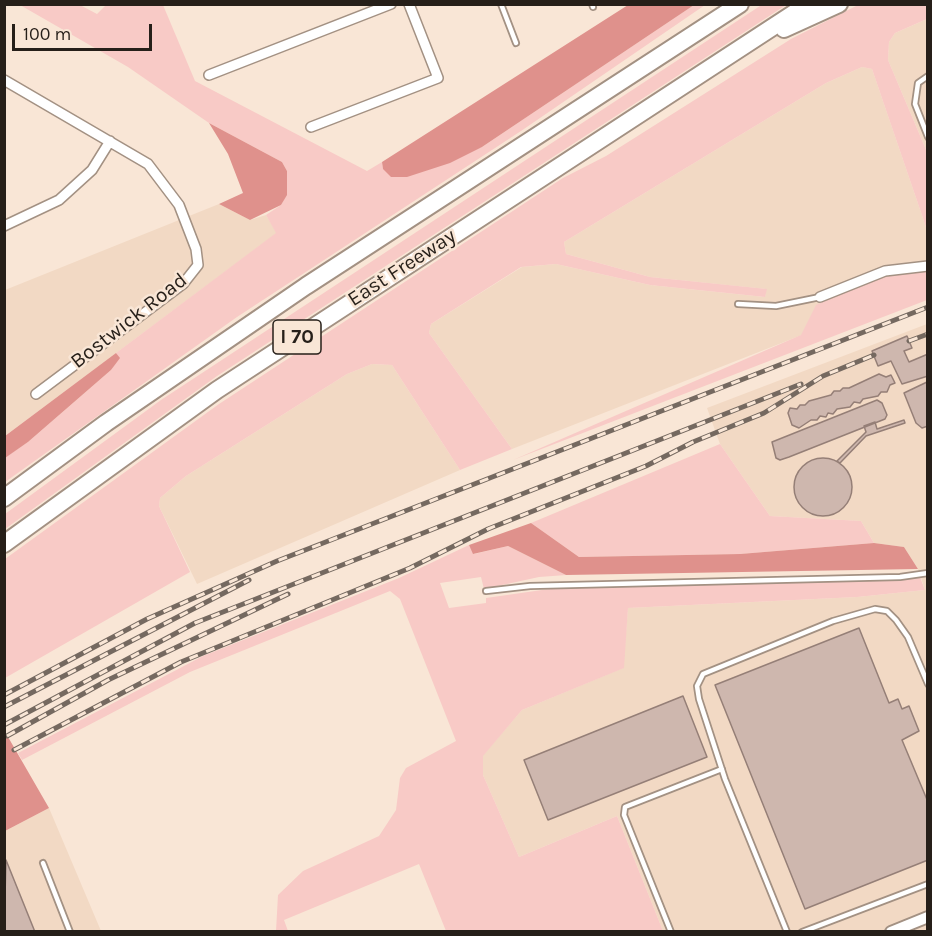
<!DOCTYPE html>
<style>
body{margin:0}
#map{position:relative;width:932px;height:936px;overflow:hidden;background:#f9e6d6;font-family:Karla,sans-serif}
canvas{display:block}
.frame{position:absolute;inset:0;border:6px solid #261f19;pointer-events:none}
.scale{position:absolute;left:12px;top:24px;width:140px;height:27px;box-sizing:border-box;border:3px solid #261f19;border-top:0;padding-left:8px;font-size:18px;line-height:21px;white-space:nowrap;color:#261f19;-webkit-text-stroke:4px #f9e6d6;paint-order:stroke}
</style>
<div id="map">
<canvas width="932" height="936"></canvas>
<div class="frame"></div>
<div class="scale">100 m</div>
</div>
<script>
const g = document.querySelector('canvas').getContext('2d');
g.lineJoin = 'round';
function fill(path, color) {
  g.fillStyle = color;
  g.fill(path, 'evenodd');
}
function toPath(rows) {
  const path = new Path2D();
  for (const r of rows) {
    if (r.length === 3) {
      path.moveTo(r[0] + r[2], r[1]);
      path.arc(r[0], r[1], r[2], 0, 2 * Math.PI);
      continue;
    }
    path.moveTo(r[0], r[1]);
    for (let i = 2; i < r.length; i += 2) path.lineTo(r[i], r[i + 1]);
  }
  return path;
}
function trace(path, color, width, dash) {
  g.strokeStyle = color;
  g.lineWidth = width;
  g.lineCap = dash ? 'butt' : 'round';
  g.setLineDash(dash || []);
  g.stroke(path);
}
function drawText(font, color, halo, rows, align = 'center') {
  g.font = font + ' Karla,sans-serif';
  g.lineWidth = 5;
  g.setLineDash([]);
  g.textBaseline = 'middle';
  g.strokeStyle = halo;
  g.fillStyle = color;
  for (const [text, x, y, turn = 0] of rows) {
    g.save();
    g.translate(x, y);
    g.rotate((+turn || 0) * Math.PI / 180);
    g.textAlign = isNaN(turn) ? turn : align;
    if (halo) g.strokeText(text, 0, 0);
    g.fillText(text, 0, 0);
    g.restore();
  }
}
fill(toPath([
 [927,19,927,152,888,60,889,42,895,33],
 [862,67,872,69,927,230,927,269,817,305,802,335,512,449,429,333,431,324,522,267,556,264,650,285,765,297,766,289,650,277,566,254,564,242,826,83],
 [219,204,250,220,266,215,277,233,5,436,5,290],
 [927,324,927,931,663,931,617,816,519,857,483,775,482,756,522,710,623,668,628,608,857,597,925,590,918,569,904,547,874,543,861,521,770,516,720,444,707,408],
 [372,364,392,365,460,470,197,584,159,506,160,498,186,476,347,374],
 [49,808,101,931,5,932,5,831]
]), '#f2d9c4');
fill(toPath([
 [763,4,786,5,217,376,5,529,5,514,161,400],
 [20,5,80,5,97,14,106,5,163,5,195,81,367,171,382,162,383,169,482,147,694,5,705,5,521,131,237,317,5,482,4,458,28,442,111,370,119,358,116,353,276,233,266,215,281,205,286,195,287,171,282,162,209,123,128,67],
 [858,5,927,5,927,19,895,33,889,42,888,60,927,152,927,230,872,69,862,67,826,83,564,242,566,254,650,277,767,289,765,297,650,285,556,264,521,267,431,324,429,333,512,449,460,470,392,365,372,364,347,374,186,476,160,498,159,506,190,572,5,678,5,559,219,404,563,178,606,156,791,39],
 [927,269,927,300,513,460,801,335,816,305,874,279],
 [720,444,770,516,861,521,874,543,740,554,579,557,531,523],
 [469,545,474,554,508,546,566,575,539,577,484,589,481,577,440,583,449,608,486,603,486,598,556,588,920,577,925,590,857,597,628,608,624,668,522,710,483,756,483,775,519,857,617,816,663,931,446,931,419,864,284,920,288,931,276,931,278,895,303,871,379,836,396,810,400,778,406,768,456,741,400,599,390,591,190,672,22,760,18,753,203,656,399,578]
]), '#f8cac6');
fill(toPath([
 [628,5,694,5,482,147,450,163,407,177,391,177,383,169,382,162],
 [209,123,282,162,287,171,287,195,281,205,250,220,219,204,243,193,228,154],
 [116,353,120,358,111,370,28,442,5,458,5,436],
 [531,523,579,557,740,554,874,543,904,547,918,569,566,575,508,546,473,554,469,545],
 [4,730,49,808,5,831,4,831]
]), '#df918c');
const building = toPath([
 [907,336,912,348,904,351,909,362,928,354,928,376,902,384,891,361,878,366,872,351,907,336],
 [879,374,886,377,891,375,895,383,890,385,887,392,881,392,878,396,863,399,860,403,854,402,850,407,837,409,833,414,828,413,826,417,820,416,817,420,811,420,799,428,792,425,788,413,790,408,797,409,800,405,805,405,809,401,831,395,834,391,840,391,843,388,849,388,879,374],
 [927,382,928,426,922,428,916,423,904,393,927,382],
 [877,400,882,403,887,415,885,419,789,457,780,460,776,458,772,442,877,400],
 [904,420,905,423,866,436,840,463,837,461,866,432,864,426,875,422,877,429,904,420],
 [823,487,29],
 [859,628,889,703,898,699,902,709,909,706,919,731,902,740,928,802,928,860,805,909,715,685,859,628],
 [683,696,707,757,548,820,524,760,683,696],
 [6,860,35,932,4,932,6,860]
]);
fill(building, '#ceb7ae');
trace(building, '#957f77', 1.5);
const service = toPath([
 [501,4,516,43],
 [592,4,593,7],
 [928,76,918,83,915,104,928,137],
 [738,304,776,306,820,297],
 [486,591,530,586,900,577,928,573],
 [43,863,70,932],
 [671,932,624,815,625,807,722,769],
 [787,932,725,779,699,699,697,686,703,674,833,621,875,609,887,611,896,620,908,637,928,684],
 [802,932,928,884]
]);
const minor = toPath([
 [209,75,391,4],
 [4,80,148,164,179,205,196,249,198,265,183,284,36,394],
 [311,127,438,78,409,4],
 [4,226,59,200,92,170,110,141],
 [820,297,885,271,928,266]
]);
const tertiary = toPath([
 [891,932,928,917]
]);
const motorway = toPath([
 [784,29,839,4],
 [4,498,106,423,306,286,740,4],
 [4,544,217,390,808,4]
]);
trace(service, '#a39183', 8);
trace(minor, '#a39183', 12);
trace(tertiary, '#a39183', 14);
trace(motorway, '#a39183', 20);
trace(service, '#fff', 4.5);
trace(minor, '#fff', 9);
trace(tertiary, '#fff', 10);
trace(motorway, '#fff', 16);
const rail = toPath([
 [909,341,928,334],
 [4,695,147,619,277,561,928,307],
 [4,707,249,580],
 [4,725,195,623,801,384],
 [7,736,108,680,288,594],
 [14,750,181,662,410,568,488,529,646,466,693,442,764,413,823,376,874,355]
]);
trace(rail, '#756960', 5);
trace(rail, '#f9e6d6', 3, [9]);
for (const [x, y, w] of [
 [297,337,48]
]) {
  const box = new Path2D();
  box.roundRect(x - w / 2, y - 17, w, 34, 4.5);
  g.fillStyle = '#f9e6d6';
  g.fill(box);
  trace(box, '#261f19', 1.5);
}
drawText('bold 20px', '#261f19', null, [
 ["I 70",297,337]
]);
drawText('21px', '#261f19', '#f9e6d6', [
 ["East Freeway",402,268,-33],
 ["Bostwick Road",129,321,-38]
]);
</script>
